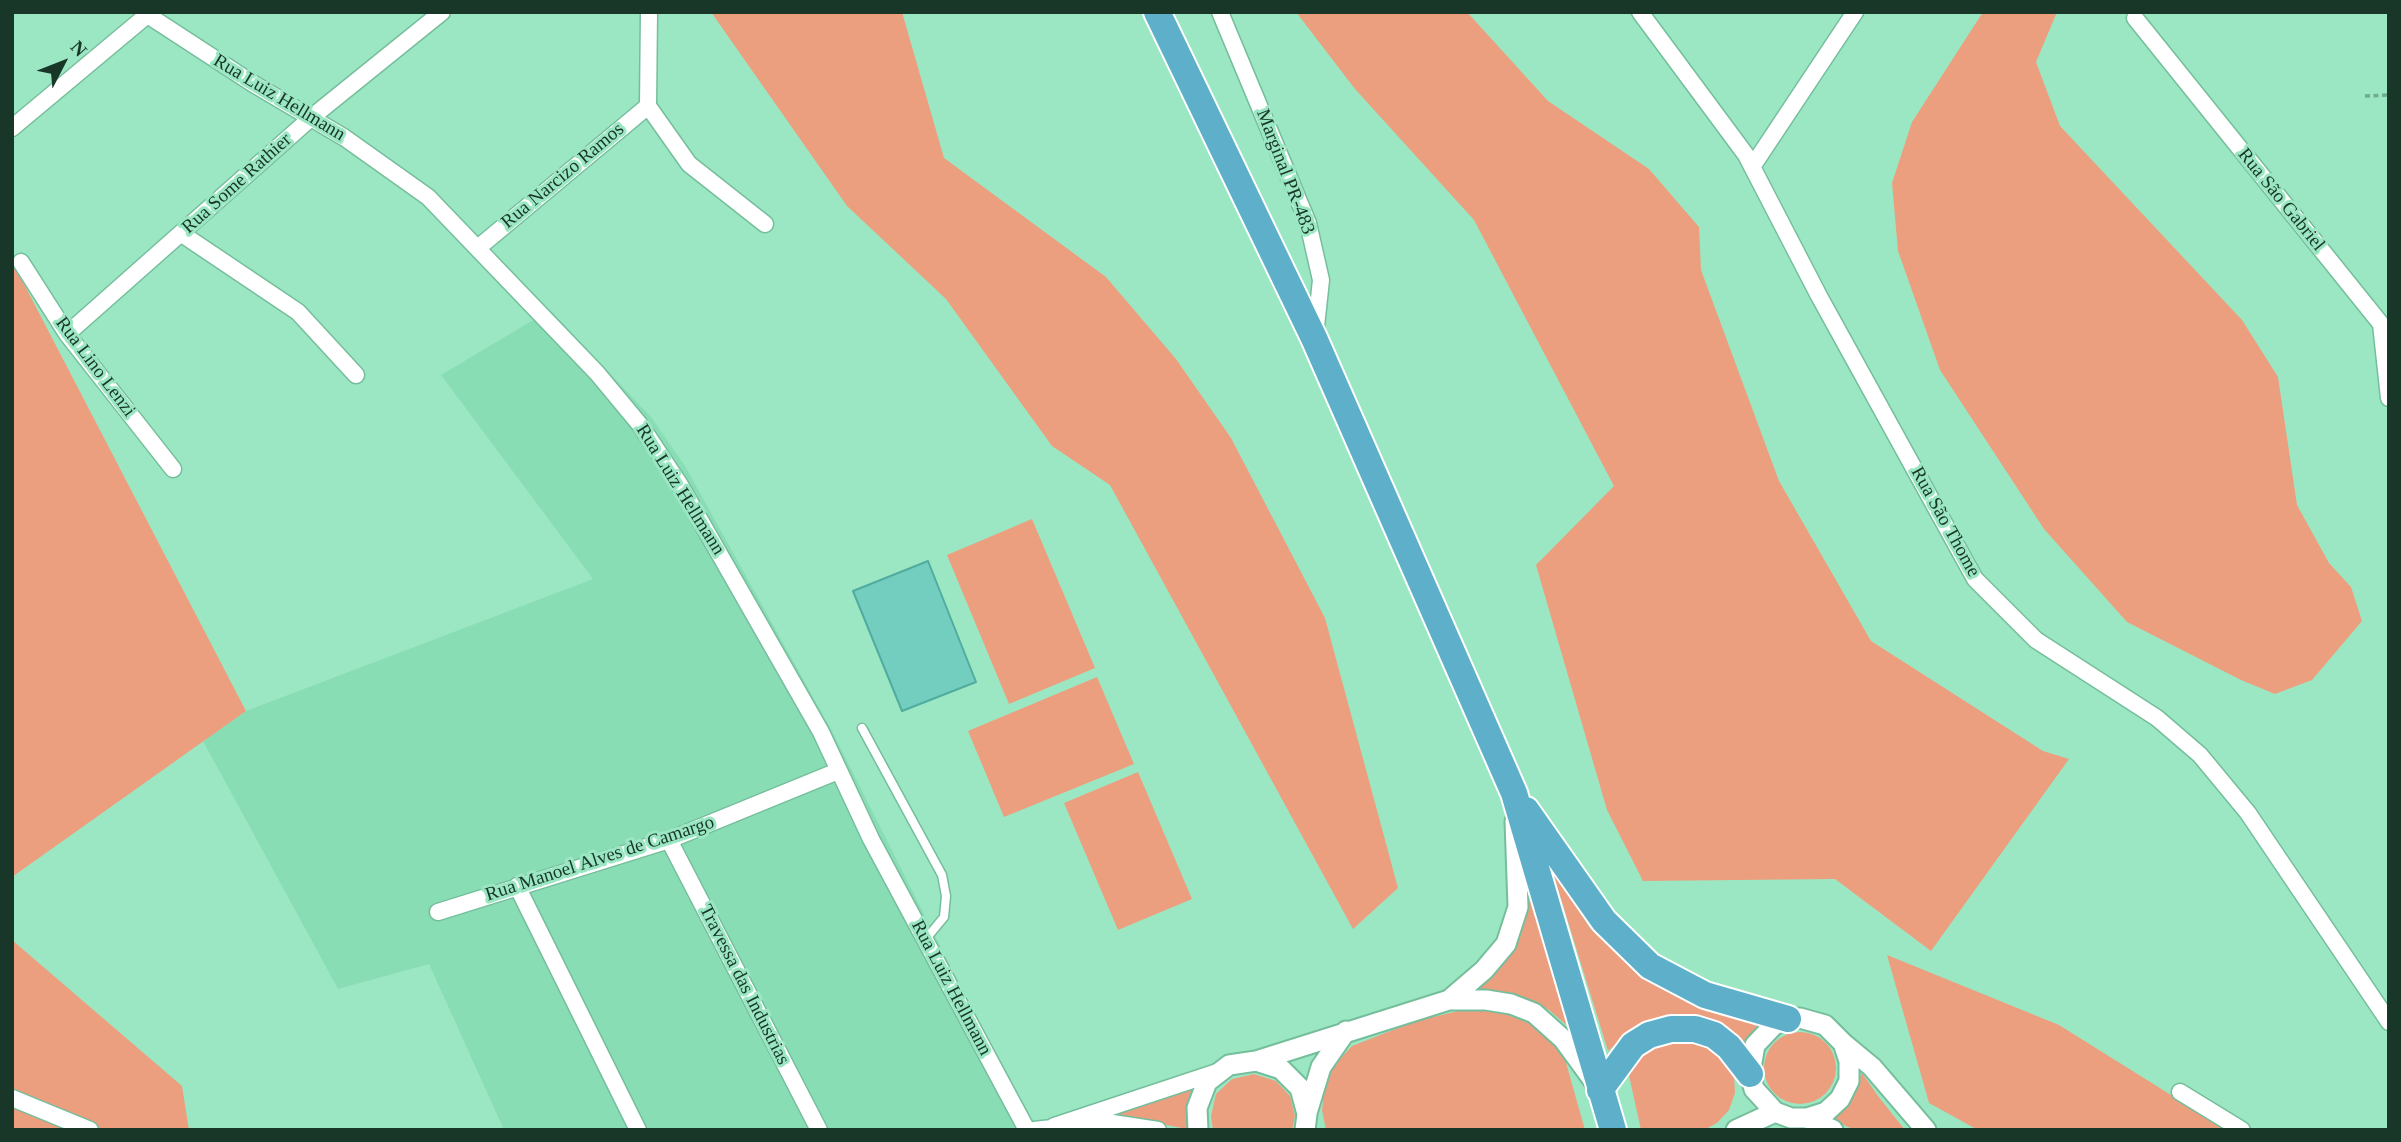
<!DOCTYPE html>
<meta charset="utf-8">
<style>
body{margin:0}
#map{position:relative;width:2401px;height:1142px;overflow:hidden;background:#9ce7c3;font-family:Georgia,serif}
canvas{display:block}
.frame{position:absolute;inset:0;border:14px solid #183729;pointer-events:none}
.north{position:absolute;left:28px;top:28px;width:70px;height:70px;-webkit-text-stroke:5px #9ce7c3;paint-order:stroke;rotate:48deg;font-size:19px;font-weight:700;line-height:28px;text-align:center;color:#183729}
.north::after{content:'';display:block;margin:auto;width:24px;height:32px;background:#183729;clip-path:polygon(50% 0,100% 100%,50% 72%,0 100%)}
</style>
<div id="map">
<canvas width="2401" height="1142"></canvas>
<div class="frame"></div>
<div class="north">N</div>
</div>
<script>
const g = document.querySelector('canvas').getContext('2d');
g.lineJoin = 'round';
function fill(path, color) {
  g.fillStyle = color;
  g.fill(path, 'evenodd');
}
function toPath(rows) {
  const path = new Path2D();
  for (const r of rows) {
    if (r.length === 3) {
      path.moveTo(r[0] + r[2], r[1]);
      path.arc(r[0], r[1], r[2], 0, 2 * Math.PI);
      continue;
    }
    path.moveTo(r[0], r[1]);
    for (let i = 2; i < r.length; i += 2) path.lineTo(r[i], r[i + 1]);
  }
  return path;
}
function trace(path, color, width, dash) {
  g.strokeStyle = color;
  g.lineWidth = width;
  g.lineCap = dash ? 'butt' : 'round';
  g.setLineDash(dash || []);
  g.stroke(path);
}
function drawText(font, color, halo, rows, align = 'center') {
  g.font = font + ' Georgia,serif';
  g.lineWidth = 6;
  g.setLineDash([]);
  g.textBaseline = 'middle';
  g.strokeStyle = halo;
  g.fillStyle = color;
  for (const [text, x, y, turn = 0] of rows) {
    g.save();
    g.translate(x, y);
    g.rotate((+turn || 0) * Math.PI / 180);
    g.textAlign = isNaN(turn) ? turn : align;
    if (halo) g.strokeText(text, 0, 0);
    g.fillText(text, 0, 0);
    g.restore();
  }
}
fill(toPath([
 [550,310,651,417,685,466,832,731,1029,1123,1006,1130,504,1130,429,964,338,989,203,741,246,711,593,579,441,375]
]), '#89ddb5');
fill(toPath([
 [711,12,902,12,944,158,1106,277,1176,359,1231,438,1325,618,1398,888,1353,929,1110,485,1052,446,946,299,847,206],
 [1296,12,1467,12,1548,101,1649,169,1699,227,1701,270,1779,481,1871,641,2043,751,2069,759,1931,951,1835,879,1643,881,1607,810,1536,565,1614,486,1474,220,1355,89],
 [1983,12,2057,12,2036,62,2060,126,2242,320,2278,377,2297,505,2329,563,2351,587,2362,621,2312,680,2275,694,2241,680,2127,622,2044,529,1940,370,1898,251,1892,183,1912,122],
 [12,261,246,711,12,877],
 [1032,519,1095,668,1009,704,947,555],
 [1097,677,1134,764,1004,817,968,731],
 [1138,772,1192,899,1118,930,1064,803],
 [1552,870,1590,928,1642,977,1694,1005,1763,1022,1744,1044,1734,1037,1626,1035,1608,1051],
 [1528,889,1570,1028,1549,1010,1525,998,1512,995,1462,995,1525,909],
 [12,940,182,1086,189,1130,12,1130],
 [1887,955,2059,1025,2227,1130,1978,1130,1929,1103],
 [1471,1008,1501,1010,1529,1021,1558,1048,1565,1059,1585,1130,1326,1130,1322,1110,1325,1085,1336,1063,1352,1046,1416,1021],
 [1800,1068,36],
 [1686,1039,1717,1050,1734,1074,1735,1093,1729,1110,1717,1123,1704,1130,1641,1130,1628,1071,1646,1047],
 [1862,1073,1878,1096,1905,1130,1855,1130,1828,1118,1853,1093],
 [1254,1074,1276,1081,1290,1096,1295,1116,1292,1130,1213,1130,1211,1116,1216,1094,1232,1079],
 [1196,1087,1192,1130,1109,1114]
]), '#eb9f7f');
const building = toPath([
 [928,561,976,682,902,711,853,591,928,561]
]);
fill(building, '#74cec0');
trace(building, '#50ac9f', 2);
const service = toPath([
 [862,728,942,875,946,896,944,917,925,940]
]);
const minor = toPath([
 [143,12,252,83,345,138,428,197,597,373,641,426,680,485,821,732,871,839,1027,1130],
 [649,12,648,106,689,164,765,224],
 [1220,12,1308,223,1321,280,1315,336],
 [1640,12,1746,155,1819,296,1975,579,2036,640,2157,718,2200,755,2248,813,2389,1022],
 [2135,18,2381,324,2389,398],
 [12,128,146,16],
 [1752,167,1855,12],
 [182,234,298,312,356,375],
 [479,247,648,106],
 [21,262,67,334,173,469],
 [67,334,312,117,442,12],
 [669,840,819,1130],
 [517,886,638,1130],
 [438,912,669,840,838,771],
 [2180,1092,2242,1130],
 [12,1098,90,1130],
 [1054,1126,1217,1072],
 [1034,1130,1106,1122,1158,1130]
]);
const tertiary = toPath([
 [1449,1000,1484,970,1506,944,1518,907,1515,821],
 [1843,1043,1872,1067,1926,1130],
 [1256,1061,1449,1000,1486,1000,1511,1004,1534,1013,1563,1039,1593,1080],
 [1307,1113,1321,1067,1346,1031],
 [1807,1118,1833,1130],
 [1198,1130,1197,1108,1207,1082,1229,1065,1256,1061,1281,1069,1300,1088,1307,1114,1305,1130],
 [1736,1130,1775,1112,1791,1118,1807,1118,1826,1112,1840,1099,1849,1081,1849,1061,1843,1043,1825,1025,1800,1018,1788,1019,1774,1025,1755,1045,1750,1074,1754,1089,1775,1112]
]);
const trunk = toPath([
 [1157,12,1314,338,1514,793,1613,1130],
 [1526,810,1604,921,1650,966,1705,995,1788,1019],
 [1600,1090,1633,1045,1649,1035,1671,1029,1695,1029,1714,1035,1729,1047,1750,1074]
]);
trace(service, '#75be9c', 11);
trace(minor, '#75be9c', 19);
trace(tertiary, '#75be9c', 23);
trace(trunk, '#fff', 30);
trace(toPath([
 [2365,96,2389,95]
]), '#6fac8f', 3.5, [5, 3.5]);
trace(service, '#fff', 8);
trace(minor, '#fff', 16);
trace(tertiary, '#fff', 19);
trace(trunk, '#5eb0ca', 26);
drawText('19px', '#183729', '#9ce7c3', [
 ["Rua Luiz Hellmann",279,98,31],
 ["Marginal PR-483",1285,172,69],
 ["Rua Narcizo Ramos",563,176,-40],
 ["Rua Some Rathier",237,184,-42],
 ["Rua São Gabriel",2281,200,51],
 ["Rua Lino Lenzi",95,367,53],
 ["Rua Luiz Hellmann",680,490,58],
 ["Rua São Thome",1945,522,61],
 ["Rua Manoel Alves de Camargo",600,859,-18],
 ["Travessa das Industrias",744,985,63],
 ["Rua Luiz Hellmann",951,988,62]
]);
</script>
